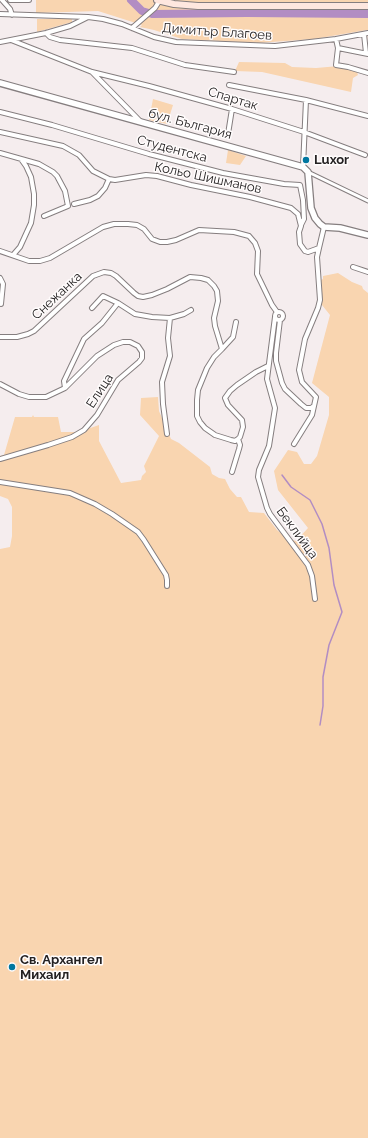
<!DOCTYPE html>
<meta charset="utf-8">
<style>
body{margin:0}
canvas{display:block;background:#f5edee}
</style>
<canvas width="368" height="1138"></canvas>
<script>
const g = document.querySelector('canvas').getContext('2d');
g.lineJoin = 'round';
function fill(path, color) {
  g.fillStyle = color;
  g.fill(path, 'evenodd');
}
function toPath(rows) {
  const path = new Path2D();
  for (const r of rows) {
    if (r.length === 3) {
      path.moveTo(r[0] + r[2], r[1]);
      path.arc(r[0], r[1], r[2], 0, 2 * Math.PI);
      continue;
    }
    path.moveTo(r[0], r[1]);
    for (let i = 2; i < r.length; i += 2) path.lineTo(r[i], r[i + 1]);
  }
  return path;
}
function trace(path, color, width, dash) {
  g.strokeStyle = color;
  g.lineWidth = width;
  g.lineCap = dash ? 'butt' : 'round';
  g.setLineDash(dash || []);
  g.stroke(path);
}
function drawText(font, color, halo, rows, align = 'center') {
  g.font = font + ' Raleway,sans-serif';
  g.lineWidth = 3;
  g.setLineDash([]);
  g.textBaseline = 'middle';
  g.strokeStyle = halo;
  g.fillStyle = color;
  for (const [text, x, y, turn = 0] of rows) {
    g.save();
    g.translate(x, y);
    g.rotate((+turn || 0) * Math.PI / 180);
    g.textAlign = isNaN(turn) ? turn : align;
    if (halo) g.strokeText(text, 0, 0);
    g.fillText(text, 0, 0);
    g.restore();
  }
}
fill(toPath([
 [36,0,368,0,368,41,367,30,314,39,258,43,182,39,154,30,140,27,142,25,98,11,36,13],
 [37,19,72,19,72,22,37,32],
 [239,62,285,63,292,67,316,68,339,66,356,69,358,75,353,78,351,92,262,72,235,71],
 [153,99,173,105,167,124,149,120],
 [228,150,246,156,240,165,226,163],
 [338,273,352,282,362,286,363,289,368,293,368,1138,0,1138,0,549,10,547,12,536,12,507,8,499,0,496,0,456,4,455,15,417,32,417,33,415,34,417,58,417,61,432,79,432,99,425,99,441,121,483,141,480,142,476,146,472,144,466,159,436,140,415,141,398,158,397,159,411,171,439,179,443,210,467,212,474,219,478,225,479,230,489,237,497,241,497,249,512,264,513,277,530,288,539,296,541,308,528,278,490,274,471,288,450,297,452,304,464,311,464,317,456,329,415,329,397,312,383,330,315,322,305,321,280,323,279,323,276]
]), '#f9d5b0');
trace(toPath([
 [282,475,291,487,310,500,322,524,329,548,334,585,342,612,329,645,323,677,323,706,320,725]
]), '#b28dc3', 1.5);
trace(toPath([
 [131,0,142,11,152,14,247,13,368,14]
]), '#b28dc3', 8);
const pedestrian = toPath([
 [308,172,368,201]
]);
const minor = toPath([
 [2,0,10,9,12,15],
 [10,0,29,0],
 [0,14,88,17],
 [132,28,155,8,160,0],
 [46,33,50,37,60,40,132,48,185,65,234,72],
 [364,34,366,53],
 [336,39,338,48,336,65,348,67,368,73],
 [11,40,92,72,140,121],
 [0,42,46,33,70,26,88,17,103,19,122,24,154,37,176,42,275,46,336,39,368,33],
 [338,48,368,54],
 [92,72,149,86,232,109,304,132,365,155],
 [229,85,306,100,368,116],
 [0,112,52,125,149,154,223,173,284,184,300,185,303,200,304,219,301,225],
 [0,132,63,146,79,155,93,171,109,179,115,180,146,175,157,176,191,185,250,197,291,208,298,214,301,226,299,232,300,244,305,251,308,252,319,248,324,227],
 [228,134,232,109],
 [0,153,39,164,53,172,57,176,65,191,68,206,44,216],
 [303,167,306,100],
 [74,204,90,200,98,196,105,188,109,179],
 [0,251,29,261,40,261,50,258,103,227,114,224,128,224,137,225,144,229,152,239,160,242,167,242,176,240,199,230,234,232,249,236,255,243,258,251,257,274,272,305,277,312],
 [13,255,20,247,31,223,34,205,34,194,31,177,26,166,21,159],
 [353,267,368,272],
 [0,278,3,284,1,304],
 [92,308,103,296,118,303,135,314,152,317,170,318,184,314,191,310],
 [279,316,4],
 [275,317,267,379,275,408,269,446,259,470,258,477,267,508,270,514,308,565,312,576,315,599],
 [280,320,276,353,276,361,282,383,285,389,301,404,306,408,311,408,314,406,316,397,302,382,299,370,305,339,318,308,320,300,317,257,319,248],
 [0,337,17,337,28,334,34,331,93,276,104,272,111,273,116,276,134,293,138,296,143,297,152,295,167,289,190,277,201,278,208,280,214,286,217,291,218,301,214,318,215,326,222,349,214,357,207,368,198,390,197,400,197,416,200,422,205,428,215,435,231,440,235,441,238,439,240,437,243,427,242,420,228,405,225,398,230,391,237,385,256,372,268,366],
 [222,349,233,337,236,322],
 [0,384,19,394,29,397,46,397,65,388,97,356,114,345,123,342,130,342,138,346,142,352,142,358,139,362,118,380,97,415,84,430,72,437,48,445,0,459],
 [65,388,64,381,84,339,102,323,118,303],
 [167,434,163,404,162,382,170,356,168,338,170,318],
 [294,444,312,415,314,406],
 [232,472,239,449,240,445,238,439],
 [0,482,70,493,95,504,112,514,138,532,144,540,166,575,167,580,167,586]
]);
const tertiary = toPath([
 [0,83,303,167,308,172,311,208,315,218,320,224,324,227,340,228,368,235]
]);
const secondary = toPath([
 [157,0,174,4,198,6,368,6]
]);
trace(pedestrian, '#857e7f', 5);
trace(minor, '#857e7f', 6);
trace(tertiary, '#857e7f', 8);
trace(secondary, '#857e7f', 8);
trace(pedestrian, '#fff', 3);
trace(minor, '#fff', 4);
trace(tertiary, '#fff', 5.5);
trace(secondary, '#fee7df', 6);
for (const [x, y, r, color] of [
 [306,160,4,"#0077a0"],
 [12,967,4,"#0077a0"]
]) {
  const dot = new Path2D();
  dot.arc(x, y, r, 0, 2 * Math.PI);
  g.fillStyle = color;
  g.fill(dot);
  trace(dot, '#fffcfc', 1.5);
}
drawText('13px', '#242122', '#fffcfc', [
 ["Димитър Благоев",217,32,4],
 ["Спартак",233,99,17],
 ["бул. България",190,124,15],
 ["Студентска",172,149,15],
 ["Кольо Шишманов",208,178,12],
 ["Снежанка",57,296,-43],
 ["Елица",100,391,-57],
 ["Беклийца",297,533,54]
]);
drawText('bold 13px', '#242122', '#fffcfc', [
 ["Luxor",314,160],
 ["Св. Архангел",20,960],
 ["Михаил",20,975]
], 'left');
</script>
